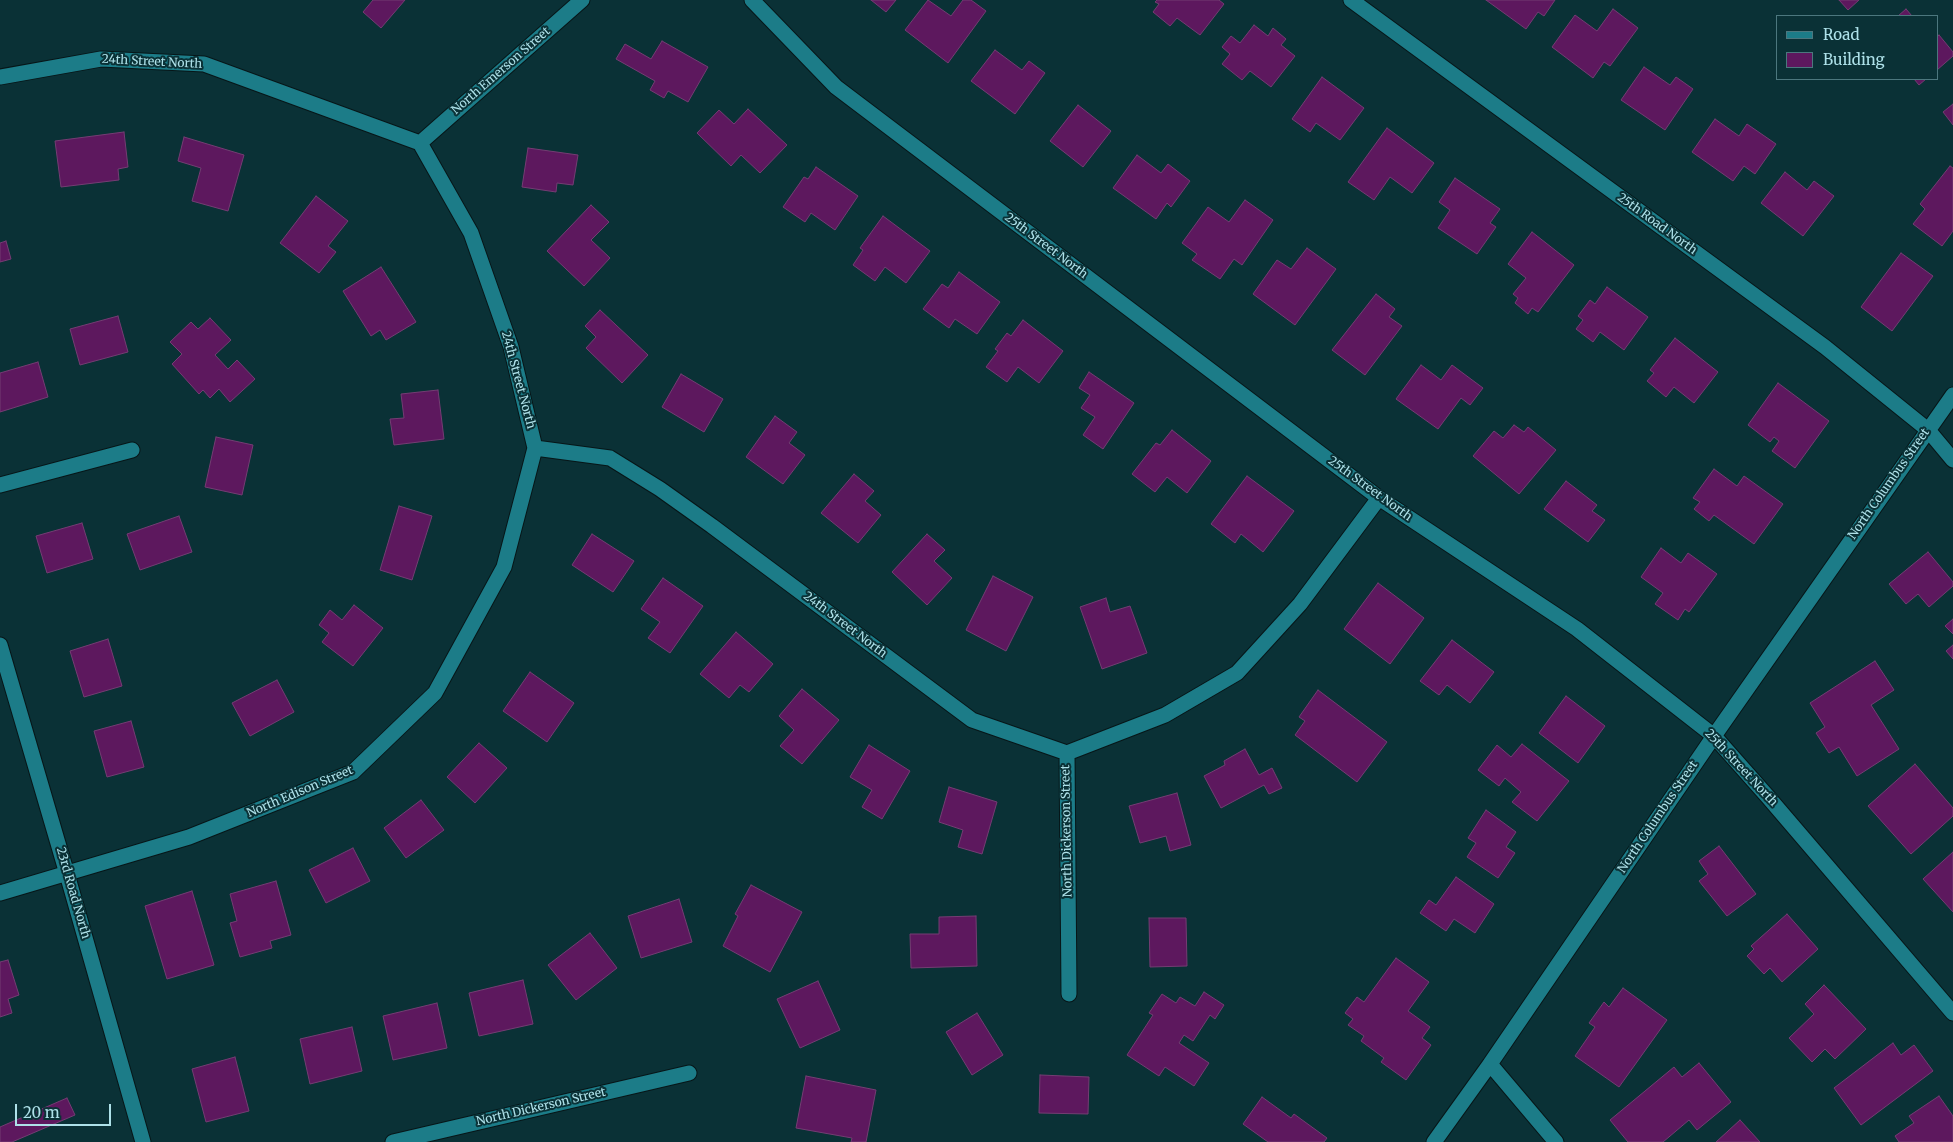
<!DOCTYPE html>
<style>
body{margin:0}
#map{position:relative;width:1953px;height:1142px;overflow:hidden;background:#0a3136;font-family:Merriweather,serif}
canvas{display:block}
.legend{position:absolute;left:1776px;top:15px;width:162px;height:65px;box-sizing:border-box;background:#0a3136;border:1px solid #4c777e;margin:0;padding:6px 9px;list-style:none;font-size:15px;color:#aee1e9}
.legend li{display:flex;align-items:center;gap:10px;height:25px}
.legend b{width:25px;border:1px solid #4c777e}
.scale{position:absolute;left:15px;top:1104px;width:96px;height:22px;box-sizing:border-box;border:2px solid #aee1e9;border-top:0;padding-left:6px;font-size:15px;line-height:18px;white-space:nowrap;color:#aee1e9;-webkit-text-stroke:4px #0a3136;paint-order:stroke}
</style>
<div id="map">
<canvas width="1953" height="1142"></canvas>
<ul class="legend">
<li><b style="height:6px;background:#1c7c88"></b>Road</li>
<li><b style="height:14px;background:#5d185e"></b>Building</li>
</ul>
<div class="scale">20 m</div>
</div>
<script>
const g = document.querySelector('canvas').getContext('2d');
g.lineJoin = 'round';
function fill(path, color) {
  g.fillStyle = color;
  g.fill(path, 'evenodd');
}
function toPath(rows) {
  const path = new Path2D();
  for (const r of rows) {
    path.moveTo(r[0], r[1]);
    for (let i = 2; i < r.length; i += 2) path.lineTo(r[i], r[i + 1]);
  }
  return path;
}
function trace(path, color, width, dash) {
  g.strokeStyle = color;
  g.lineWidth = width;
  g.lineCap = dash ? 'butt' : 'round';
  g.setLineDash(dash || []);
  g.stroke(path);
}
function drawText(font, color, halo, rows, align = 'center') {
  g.font = font + ' Merriweather,serif';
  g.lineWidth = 4;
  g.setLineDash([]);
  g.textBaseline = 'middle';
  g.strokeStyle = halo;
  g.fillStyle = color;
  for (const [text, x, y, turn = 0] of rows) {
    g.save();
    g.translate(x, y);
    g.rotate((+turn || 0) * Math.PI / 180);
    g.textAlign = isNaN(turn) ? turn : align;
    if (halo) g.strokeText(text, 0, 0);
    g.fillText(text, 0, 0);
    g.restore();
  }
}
const building = toPath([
 [373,0,405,0,381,28,363,12,373,0],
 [871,0,896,0,886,12,871,0],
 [928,0,951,16,963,0,971,0,986,11,948,63,905,30,928,0],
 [1157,0,1219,0,1224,4,1200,35,1177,18,1170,26,1153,12,1159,4,1155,2,1157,0],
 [1486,0,1555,0,1544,16,1538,12,1526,29,1486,0],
 [1839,0,1859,0,1848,10,1839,0],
 [1613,9,1638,28,1610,66,1604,62,1593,78,1552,47,1575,15,1597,31,1613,9],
 [1906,9,1912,16,1898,16,1906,9],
 [1254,25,1268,36,1273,28,1286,39,1281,45,1295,56,1271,87,1250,71,1242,80,1222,64,1230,54,1222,47,1231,36,1240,43,1254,25],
 [1939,35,1953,52,1953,56,1937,70,1937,37,1939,35],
 [662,41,708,67,688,102,668,91,664,98,650,90,655,81,616,59,625,44,651,59,662,41],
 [995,50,1022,70,1029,61,1045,73,1015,114,971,81,995,50],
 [1644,67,1670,85,1676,77,1693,89,1665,130,1621,100,1644,67],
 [1322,77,1364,108,1340,140,1316,123,1310,132,1292,119,1322,77],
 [1914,79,1926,79,1919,85,1914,79],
 [1953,104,1953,125,1943,112,1953,104],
 [1078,105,1111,131,1083,167,1050,141,1078,105],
 [748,109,787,145,760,173,741,155,731,166,697,133,719,110,734,124,748,109],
 [1715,119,1739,136,1747,124,1776,144,1755,174,1744,166,1733,181,1692,152,1715,119],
 [1387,128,1434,163,1412,193,1390,177,1374,200,1348,182,1387,128],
 [124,132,128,167,118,169,119,180,61,187,55,141,124,132],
 [184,137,244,155,228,211,192,201,201,168,178,161,184,137],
 [528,148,578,155,573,185,557,183,556,192,522,187,528,148],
 [1137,155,1161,173,1168,164,1190,181,1171,207,1167,203,1156,219,1113,188,1137,155],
 [1950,166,1953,168,1953,231,1942,246,1913,224,1925,209,1920,204,1950,166],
 [816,167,858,196,835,230,811,213,805,222,783,207,804,177,808,179,816,167],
 [1785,172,1807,190,1814,181,1834,196,1803,236,1761,203,1785,172],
 [1455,178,1500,209,1490,223,1496,227,1477,254,1438,228,1450,210,1439,202,1455,178],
 [316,196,348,221,328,246,336,252,319,273,280,243,316,196],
 [1245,200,1273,220,1242,265,1234,259,1220,279,1192,260,1197,254,1182,243,1208,207,1229,222,1245,200],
 [591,205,609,222,591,240,610,258,584,286,547,251,591,205],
 [883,216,930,251,906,283,885,267,875,281,853,265,863,250,860,248,883,216],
 [1532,232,1574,265,1538,312,1532,308,1528,314,1515,303,1518,298,1513,294,1526,278,1508,264,1532,232],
 [6,241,11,259,0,262,0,243,6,241],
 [1307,248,1336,269,1295,325,1253,294,1277,260,1291,269,1307,248],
 [1901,253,1933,276,1892,331,1861,307,1901,253],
 [381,267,416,322,386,340,380,330,371,336,343,291,381,267],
 [959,272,1000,302,977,334,955,319,949,328,923,309,942,284,948,288,959,272],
 [1607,287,1648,317,1624,350,1600,332,1593,342,1576,329,1583,320,1578,316,1590,300,1595,304,1607,287],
 [1376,294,1395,309,1389,317,1402,326,1365,375,1332,350,1376,294],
 [600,310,648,355,622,383,586,348,596,337,585,326,600,310],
 [118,316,128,352,80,365,70,329,118,316],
 [210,318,231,340,215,355,228,369,237,360,255,379,230,402,219,389,210,398,203,390,199,394,172,364,182,354,170,342,191,322,198,329,210,318],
 [1023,320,1063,351,1039,383,1018,367,1007,382,986,367,998,351,995,349,1007,333,1011,336,1023,320],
 [1675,338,1718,372,1694,403,1674,387,1666,397,1647,381,1654,373,1650,370,1675,338],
 [38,362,48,397,0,412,0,373,38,362],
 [1421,365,1441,380,1452,365,1483,388,1470,405,1461,398,1438,429,1396,399,1421,365],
 [1089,372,1134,403,1103,449,1083,435,1095,417,1081,408,1090,395,1079,388,1089,372],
 [681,374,723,399,704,432,662,407,681,374],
 [1778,383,1829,421,1795,468,1772,451,1779,441,1774,437,1770,442,1748,425,1778,383],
 [438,390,444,439,394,445,390,419,404,418,401,394,438,390],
 [775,416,797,432,789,443,805,455,783,484,746,457,775,416],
 [1514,425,1524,432,1528,427,1556,450,1519,494,1473,456,1494,431,1503,438,1514,425],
 [1172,430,1211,461,1187,493,1167,477,1155,492,1132,474,1156,443,1160,445,1172,430],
 [216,437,253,445,242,495,205,487,216,437],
 [1714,469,1737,486,1744,476,1783,504,1754,544,1714,515,1709,521,1694,509,1700,502,1693,498,1714,469],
 [854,474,874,491,865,501,881,515,858,543,821,513,854,474],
 [1247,476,1294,511,1263,552,1241,534,1235,543,1211,524,1247,476],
 [1566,481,1597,505,1592,511,1605,520,1588,542,1544,509,1566,481],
 [399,506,432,516,412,580,380,570,399,506],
 [179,516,192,552,140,570,127,534,179,516],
 [82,523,93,559,47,573,36,536,82,523],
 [592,534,634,561,613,592,572,565,592,534],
 [927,534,945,550,934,561,952,578,927,605,892,572,927,534],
 [1661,548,1681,563,1688,553,1717,574,1689,612,1685,609,1678,620,1655,604,1663,593,1641,577,1661,548],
 [1928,552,1953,582,1953,586,1929,607,1918,594,1906,604,1889,584,1928,552],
 [993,576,1033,597,1006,651,966,630,993,576],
 [663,578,703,606,670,653,648,638,660,622,641,609,663,578],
 [1378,583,1424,618,1390,664,1344,629,1378,583],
 [1106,598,1110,612,1130,606,1147,653,1102,669,1080,607,1106,598],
 [354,605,383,628,353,666,322,642,329,633,319,625,330,610,342,620,354,605],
 [1953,619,1953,634,1945,626,1953,619],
 [736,632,773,664,749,692,740,685,729,698,700,674,736,632],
 [108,639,122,686,84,697,70,651,108,639],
 [1452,640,1494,672,1470,703,1447,685,1439,695,1420,681,1452,640],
 [1953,645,1953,659,1946,651,1953,645],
 [1875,661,1894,690,1871,705,1899,749,1857,776,1839,747,1829,753,1816,733,1825,727,1810,703,1875,661],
 [530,672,574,703,547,742,503,711,530,672],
 [277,680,294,712,250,736,232,703,277,680],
 [802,689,839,720,802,764,780,746,794,730,779,716,802,689],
 [1318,690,1387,742,1357,782,1295,735,1305,721,1299,717,1318,690],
 [1566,696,1605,726,1578,763,1539,733,1566,696],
 [131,721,144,767,107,777,94,731,131,721],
 [479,743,507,768,475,803,447,777,479,743],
 [1522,744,1569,781,1537,821,1512,802,1521,792,1505,778,1499,786,1478,770,1497,745,1511,757,1522,744],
 [869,745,910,771,882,819,862,807,872,790,850,777,869,745],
 [1245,749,1259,775,1272,768,1282,788,1269,794,1264,785,1221,808,1204,776,1225,765,1224,761,1245,749],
 [1915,764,1953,808,1953,816,1911,854,1868,806,1915,764],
 [949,787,997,802,982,854,958,847,963,830,939,822,949,787],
 [1177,793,1191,845,1170,851,1166,836,1140,843,1129,806,1177,793],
 [421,800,444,830,406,858,384,828,421,800],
 [1486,810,1516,832,1506,847,1515,853,1498,878,1467,857,1476,843,1468,838,1486,810],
 [1719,846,1756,894,1727,916,1699,881,1708,874,1699,861,1719,846],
 [353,848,370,881,326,903,309,870,353,848],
 [1953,852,1953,912,1923,879,1953,852],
 [1456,877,1494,904,1475,933,1454,919,1446,931,1420,913,1429,900,1436,905,1456,877],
 [276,881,291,935,270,941,272,948,240,957,230,923,237,921,230,894,276,881],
 [751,885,802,912,770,972,723,946,738,916,735,914,751,885],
 [192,891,214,965,167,979,145,906,192,891],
 [679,899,692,942,641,958,628,916,679,899],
 [1787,914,1818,949,1782,982,1770,968,1764,974,1747,956,1754,949,1751,946,1787,914],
 [976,916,977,966,911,968,910,934,939,934,939,917,976,916],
 [1149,918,1186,918,1187,966,1150,967,1149,918],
 [590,933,617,968,576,1000,548,965,590,933],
 [1396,958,1429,982,1408,1011,1430,1027,1422,1038,1431,1045,1406,1080,1381,1062,1384,1058,1361,1041,1364,1036,1348,1025,1353,1019,1345,1013,1357,997,1364,1002,1396,958],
 [8,960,19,995,8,999,12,1013,0,1017,0,962,8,960],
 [523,980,533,1024,479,1036,469,993,523,980],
 [818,981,840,1030,800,1048,777,999,818,981],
 [1824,985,1866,1029,1835,1059,1825,1049,1812,1062,1789,1038,1814,1014,1805,1004,1824,985],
 [1623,988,1667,1020,1619,1087,1575,1056,1595,1027,1589,1023,1604,1002,1609,1007,1623,988],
 [1204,992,1224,1005,1215,1019,1210,1015,1193,1041,1184,1035,1179,1043,1209,1063,1194,1086,1165,1067,1159,1076,1127,1055,1153,1015,1149,1013,1162,994,1176,1003,1180,997,1195,1006,1204,992],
 [437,1003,447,1048,393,1060,383,1016,437,1003],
 [977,1013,1003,1055,972,1075,946,1032,977,1013],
 [352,1027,362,1071,310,1084,300,1039,352,1027],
 [1893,1043,1901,1055,1914,1045,1933,1071,1861,1125,1834,1088,1893,1043],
 [235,1057,249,1111,206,1122,192,1069,235,1057],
 [1699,1063,1731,1102,1697,1130,1689,1120,1663,1142,1628,1142,1610,1120,1674,1067,1682,1077,1699,1063],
 [1040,1075,1089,1077,1088,1114,1039,1113,1040,1075],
 [806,1076,876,1090,866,1142,851,1142,852,1138,796,1128,806,1076],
 [1939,1096,1953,1116,1953,1142,1899,1142,1895,1136,1914,1123,1909,1116,1939,1096],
 [1262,1097,1291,1118,1294,1114,1327,1138,1324,1142,1268,1142,1243,1124,1262,1097],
 [67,1098,75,1115,12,1142,0,1142,0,1127,67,1098],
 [1740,1120,1760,1142,1716,1142,1740,1120]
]);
fill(building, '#5d185e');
trace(building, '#743d73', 1);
const minor = toPath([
 [752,0,836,87,1379,498,1577,629,1714,736,1768,797,1953,1013],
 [1351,0,1825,347,1928,430,1953,460],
 [0,77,101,59,204,64,420,143,471,233,511,347,535,448,504,567,435,693,353,772,189,837,0,893],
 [420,143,582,0],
 [535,448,610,458,660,489,712,526,972,720,1067,753],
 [0,485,132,450],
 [0,645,67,874,143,1142],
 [1067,753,1165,715,1237,673,1300,604,1379,498],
 [1067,753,1069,994],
 [1490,1064,1556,1142],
 [393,1142,689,1073],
 [1434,1142,1490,1064,1714,736,1953,395]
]);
trace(minor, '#071618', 17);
trace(minor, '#1c7c88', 15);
drawText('12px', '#aee1e9', '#0a3136', [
 ["24th Street North",152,62,3],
 ["North Emerson Street",501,71,-41],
 ["25th Road North",1657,224,36],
 ["25th Street North",1046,246,37],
 ["24th Street North",518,380,75],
 ["North Columbus Street",1889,484,-55],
 ["25th Street North",1370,489,36],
 ["24th Street North",845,625,37],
 ["25th Street North",1741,768,47],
 ["North Edison Street",300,792,-23],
 ["North Columbus Street",1658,817,-56],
 ["North Dickerson Street",1067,831,-91],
 ["23rd Road North",73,893,74],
 ["North Dickerson Street",541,1107,-13]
]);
</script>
